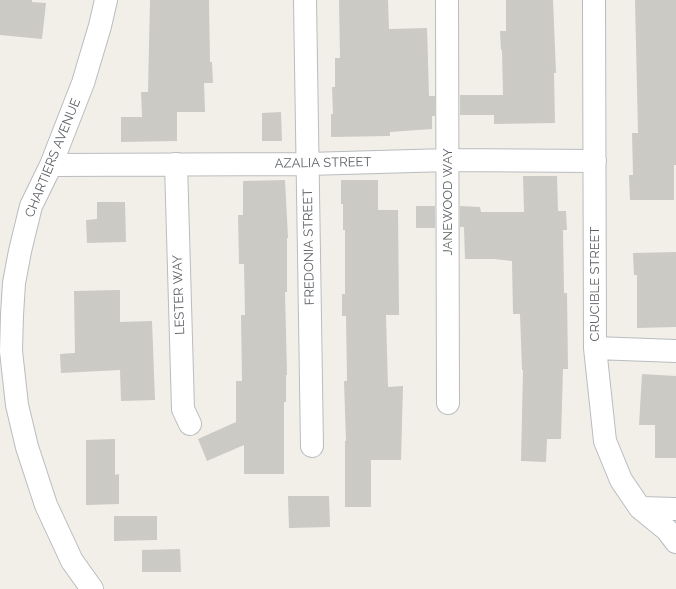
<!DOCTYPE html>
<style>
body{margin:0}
canvas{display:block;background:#f1efe7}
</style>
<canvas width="676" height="589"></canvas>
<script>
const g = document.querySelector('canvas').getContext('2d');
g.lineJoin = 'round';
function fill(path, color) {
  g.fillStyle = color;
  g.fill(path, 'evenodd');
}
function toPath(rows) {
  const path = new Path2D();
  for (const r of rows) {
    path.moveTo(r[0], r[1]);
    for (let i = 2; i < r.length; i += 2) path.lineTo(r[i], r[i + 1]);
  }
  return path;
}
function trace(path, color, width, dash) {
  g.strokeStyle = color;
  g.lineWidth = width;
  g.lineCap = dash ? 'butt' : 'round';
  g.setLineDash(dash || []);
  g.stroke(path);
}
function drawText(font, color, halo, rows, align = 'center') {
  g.font = font + ' Raleway,sans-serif';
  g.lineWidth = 3.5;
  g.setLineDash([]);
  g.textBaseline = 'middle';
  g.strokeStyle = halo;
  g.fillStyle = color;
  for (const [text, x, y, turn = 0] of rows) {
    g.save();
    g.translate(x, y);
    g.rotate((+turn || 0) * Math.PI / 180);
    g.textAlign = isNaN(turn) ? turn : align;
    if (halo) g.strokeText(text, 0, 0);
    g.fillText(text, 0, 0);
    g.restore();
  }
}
fill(toPath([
 [0,0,32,0,32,2,46,3,42,39,0,35],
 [150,0,209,0,210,62,212,62,213,83,204,83,205,112,177,112,177,141,121,142,121,117,142,117,141,92,148,92],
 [339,0,388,0,389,29,427,28,429,96,435,96,435,116,432,116,432,129,390,132,390,136,331,137,331,114,333,114,332,87,335,87,335,58,340,58],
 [506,0,553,0,556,73,554,73,555,123,494,124,494,115,460,115,460,95,503,95,502,50,501,50,500,31,506,31],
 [635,0,676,0,676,165,674,165,674,200,630,200,629,175,633,175,632,133,638,133],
 [281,112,282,141,262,141,262,113],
 [523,176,557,176,558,211,566,211,567,230,563,230,564,293,567,293,568,369,563,369,561,439,547,439,546,462,521,461,523,370,522,370,520,314,513,314,512,261,494,259,465,259,464,227,460,227,460,206,480,207,481,212,524,212],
 [285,180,288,238,287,238,287,292,285,292,287,375,286,375,286,402,284,402,284,474,244,474,244,445,207,461,198,439,236,422,236,381,242,381,241,315,245,315,244,264,239,264,238,215,243,215,243,181],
 [341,180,378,180,378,210,398,210,399,315,386,315,388,387,403,386,401,460,371,460,371,507,345,507,345,441,346,441,344,381,347,381,346,316,342,316,342,294,345,294,345,230,343,230,343,204,341,204],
 [97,202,125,202,126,242,87,243,86,220,97,219],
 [416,206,435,206,435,228,416,228],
 [676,252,676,327,637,328,637,275,634,275,633,253],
 [120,290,120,322,152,321,155,400,121,401,120,370,61,373,60,354,75,353,74,291],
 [642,374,676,376,676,458,655,458,655,425,639,425],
 [115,439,115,475,119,474,119,504,86,505,86,440],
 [288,496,329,496,330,527,289,528],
 [114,516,157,516,157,540,114,541],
 [180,549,181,572,142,572,142,550]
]), '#cccac4');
const minor = toPath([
 [305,0,312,446],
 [447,0,448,403],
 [594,0,595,348,605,441,621,480,640,508,667,530,676,542],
 [176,164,183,409,190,424],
 [51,165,308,164,448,160,595,161],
 [595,348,676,351],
 [640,508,676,509],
 [92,589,72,561,46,505,27,447,17,405,11,351,12,315,14,283,20,251,31,206,51,165,83,83,100,26,106,0]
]);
trace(minor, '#b9bcc0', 24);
trace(minor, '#fff', 22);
drawText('13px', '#5e6267', '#fff', [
 ["CHARTIERS AVENUE",53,158,-68],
 ["AZALIA STREET",323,163,-1],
 ["JANEWOOD WAY",448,202,-90],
 ["FREDONIA STREET",309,247,-91],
 ["CRUCIBLE STREET",595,284,-90],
 ["LESTER WAY",179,295,-92]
]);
</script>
